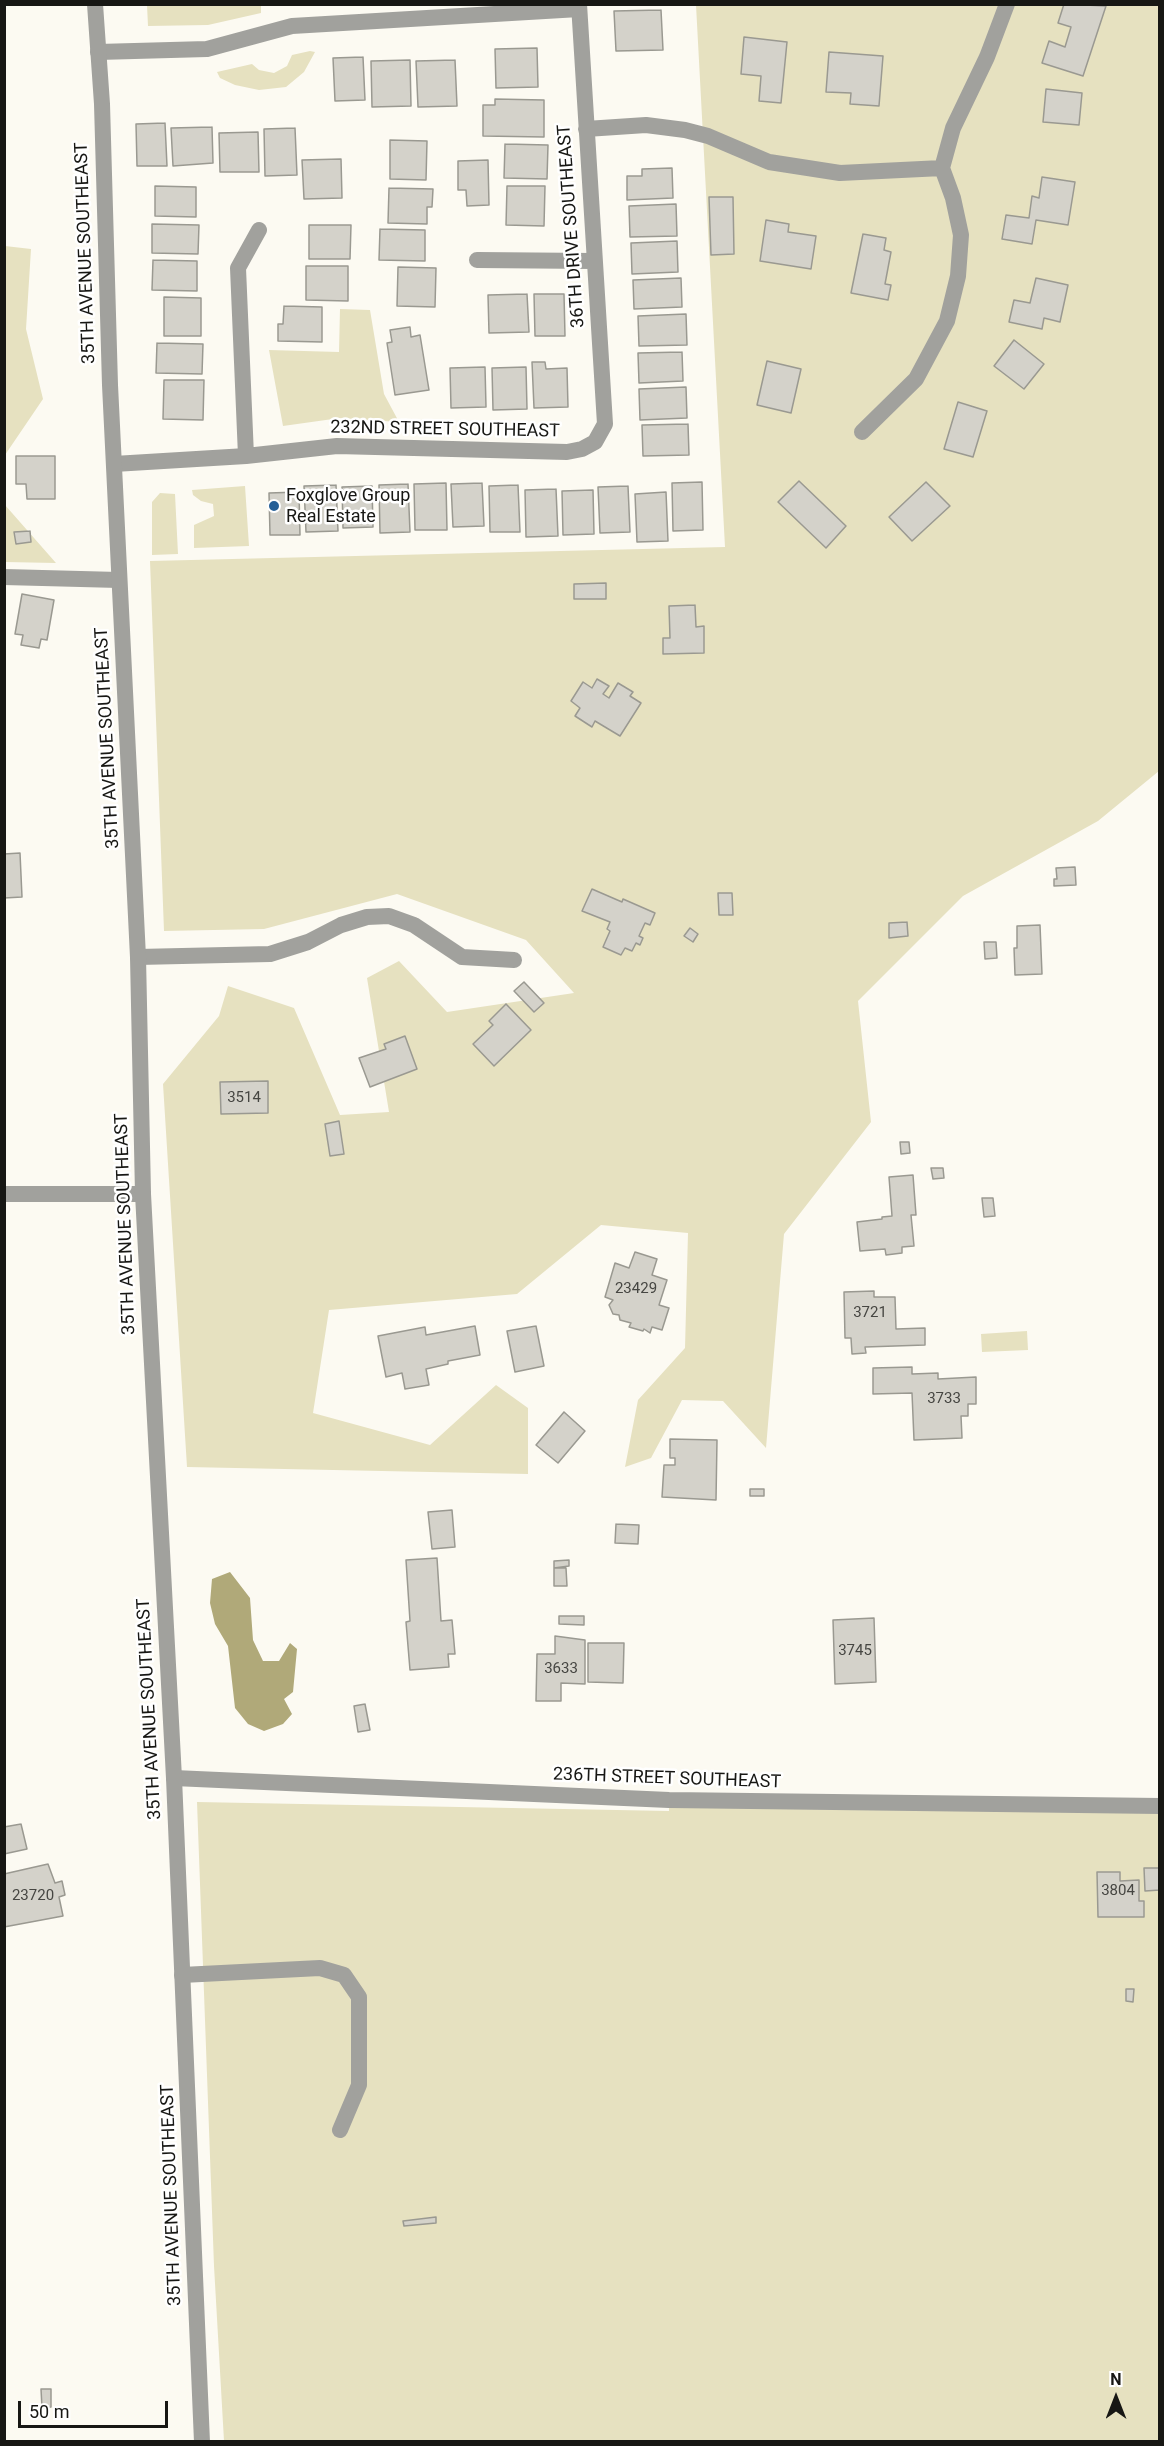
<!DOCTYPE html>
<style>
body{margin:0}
#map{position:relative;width:1164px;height:2446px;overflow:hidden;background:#fcfaf2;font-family:Roboto,sans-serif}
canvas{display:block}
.frame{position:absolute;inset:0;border:6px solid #171714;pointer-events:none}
.north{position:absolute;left:1086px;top:2368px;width:60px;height:60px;-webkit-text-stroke:4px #fff;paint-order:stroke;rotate:0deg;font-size:16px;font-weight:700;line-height:24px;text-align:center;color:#171714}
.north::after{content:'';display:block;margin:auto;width:21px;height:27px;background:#171714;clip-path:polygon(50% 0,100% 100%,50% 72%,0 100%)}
.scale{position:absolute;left:18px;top:2401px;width:150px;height:27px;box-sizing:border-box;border:3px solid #171714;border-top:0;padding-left:8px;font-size:18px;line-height:21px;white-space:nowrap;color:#171714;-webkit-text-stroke:4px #fff;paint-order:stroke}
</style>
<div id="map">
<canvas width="1164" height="2446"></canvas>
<div class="frame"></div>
<div class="north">N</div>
<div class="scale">50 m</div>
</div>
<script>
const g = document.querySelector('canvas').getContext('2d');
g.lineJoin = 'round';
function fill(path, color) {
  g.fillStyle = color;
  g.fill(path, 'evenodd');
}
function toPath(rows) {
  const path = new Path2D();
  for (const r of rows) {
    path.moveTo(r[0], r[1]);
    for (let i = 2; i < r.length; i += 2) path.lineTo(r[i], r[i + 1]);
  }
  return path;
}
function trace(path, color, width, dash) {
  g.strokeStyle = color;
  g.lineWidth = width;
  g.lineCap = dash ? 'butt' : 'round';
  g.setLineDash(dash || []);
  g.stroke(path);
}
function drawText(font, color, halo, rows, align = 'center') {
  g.font = font + ' Roboto,sans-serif';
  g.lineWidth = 5;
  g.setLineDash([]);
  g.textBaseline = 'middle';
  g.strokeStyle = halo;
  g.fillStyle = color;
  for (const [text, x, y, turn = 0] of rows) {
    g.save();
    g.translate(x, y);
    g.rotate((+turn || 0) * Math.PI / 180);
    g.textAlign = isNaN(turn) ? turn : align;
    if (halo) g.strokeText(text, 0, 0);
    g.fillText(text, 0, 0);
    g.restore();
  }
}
fill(toPath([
 [147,5,261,5,261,13,208,25,148,26],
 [696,5,1159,5,1159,771,1098,821,963,896,858,1001,871,1122,784,1234,766,1448,723,1401,682,1400,651,1458,625,1467,638,1400,685,1348,688,1233,601,1225,517,1294,329,1310,313,1413,430,1445,496,1385,528,1408,528,1474,187,1467,163,1084,219,1016,228,986,294,1008,340,1115,389,1112,367,978,399,961,447,1012,574,993,526,940,397,894,264,929,164,931,150,561,725,547],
 [310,51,315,52,304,72,286,87,259,90,235,85,220,78,217,72,252,64,259,70,274,73,287,66,292,55],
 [5,246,31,249,26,329,43,399,5,455],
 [340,309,370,310,384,394,399,422,340,418,283,426,269,350,339,352],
 [245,486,249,546,194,548,194,525,214,516,213,504,201,501,193,495,192,490],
 [160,493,175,494,178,554,152,555,152,502],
 [5,505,56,563,5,562],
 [1027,1331,1028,1350,982,1352,981,1334],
 [669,1800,1159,1806,1159,2441,224,2441,214,2266,197,1802,669,1811]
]), '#e6e1c0');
fill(toPath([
 [230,1572,250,1598,253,1640,263,1661,279,1661,290,1643,297,1649,293,1692,284,1699,292,1714,283,1724,264,1731,248,1724,235,1708,228,1646,215,1624,210,1603,212,1579]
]), '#b0a979');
const building = toPath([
 [1064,4,1106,6,1083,76,1042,63,1049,41,1065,47,1071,27,1058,23,1064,4],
 [661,10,663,50,616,51,614,11,661,10],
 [744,37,787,42,781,103,759,101,761,76,741,74,744,37],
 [537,48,538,87,496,88,495,49,537,48],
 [829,52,883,56,879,106,850,104,851,93,826,92,829,52],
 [363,57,365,100,335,101,333,58,363,57],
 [410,60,411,106,372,107,371,61,410,60],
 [455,60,457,106,418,107,416,61,455,60],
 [1046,89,1082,93,1079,125,1043,122,1046,89],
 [495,99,544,100,544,137,483,136,483,105,495,105,495,99],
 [165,123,167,166,137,166,136,124,165,123],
 [212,127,213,163,173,166,171,128,212,127],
 [295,128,297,175,265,176,264,129,295,128],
 [258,132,259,172,220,172,219,133,258,132],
 [390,140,427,141,426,180,390,179,390,140],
 [505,144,548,145,547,179,504,178,505,144],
 [341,159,342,198,304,199,302,160,341,159],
 [488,160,489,205,467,206,466,190,458,190,458,161,488,160],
 [672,168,673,198,627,200,627,176,642,176,642,169,672,168],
 [1042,177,1075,182,1068,225,1036,220,1032,244,1002,239,1006,215,1029,218,1032,196,1039,198,1042,177],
 [155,186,196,187,196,217,155,216,155,186],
 [507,186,545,186,544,226,506,225,507,186],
 [389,188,433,189,432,207,427,207,427,224,388,223,389,188],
 [709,197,733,197,734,254,711,255,709,197],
 [676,204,677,236,630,237,629,206,676,204],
 [766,220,789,224,788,232,816,236,811,269,760,261,766,220],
 [152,224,199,225,198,254,152,253,152,224],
 [309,225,351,225,350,259,309,259,309,225],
 [380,229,425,230,425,261,379,260,380,229],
 [863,234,886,238,884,250,891,252,885,284,891,285,888,300,851,293,863,234],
 [677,241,678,272,632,274,631,243,677,241],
 [153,260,197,261,197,291,152,290,153,260],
 [306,266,348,266,348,301,306,300,306,266],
 [398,267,436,268,435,307,397,306,398,267],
 [681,278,682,307,634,309,633,280,681,278],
 [1036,278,1068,285,1060,322,1044,318,1042,329,1009,322,1014,300,1030,303,1036,278],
 [527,294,529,332,489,333,488,295,527,294],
 [534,294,564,294,565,336,535,336,534,294],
 [164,297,201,298,201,336,164,336,164,297],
 [284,306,322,307,322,342,278,341,278,324,283,324,284,306],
 [686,314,687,345,639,346,638,316,686,314],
 [410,327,411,337,420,335,429,390,395,395,387,343,392,342,390,330,410,327],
 [1014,340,1044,364,1024,389,994,366,1014,340],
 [157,343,203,344,202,374,156,373,157,343],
 [682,352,683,381,639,383,638,353,682,352],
 [767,361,801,369,791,413,757,405,767,361],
 [532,362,545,362,546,369,567,368,568,407,534,408,532,362],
 [485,367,486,407,451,408,450,368,485,367],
 [526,367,527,409,493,410,492,368,526,367],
 [164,380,204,380,203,420,163,419,164,380],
 [686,387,687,418,640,420,639,389,686,387],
 [958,402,987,411,973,457,944,449,958,402],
 [688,424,689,455,643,456,642,425,688,424],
 [16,456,55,456,55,499,27,499,26,484,16,484,16,456],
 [799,481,846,526,826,548,778,502,799,481],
 [702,482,703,530,673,531,672,483,702,482],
 [926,482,950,506,912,541,889,517,926,482],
 [446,483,447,530,415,530,414,484,446,483],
 [482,483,484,526,453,527,451,484,482,483],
 [408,484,410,532,380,533,379,485,408,484],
 [336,485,338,531,306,532,304,486,336,485],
 [518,485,520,532,490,532,489,486,518,485],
 [372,486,373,527,343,528,342,487,372,486],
 [628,486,630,532,600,533,598,487,628,486],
 [556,489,558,536,526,537,525,490,556,489],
 [593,490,594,534,563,535,562,491,593,490],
 [299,492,300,535,270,535,269,493,299,492],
 [666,492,668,541,637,542,635,494,666,492],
 [30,531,31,542,16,544,14,532,30,531],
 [606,583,606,599,574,599,574,584,606,583],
 [22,594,54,600,47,640,41,639,39,648,21,645,23,635,15,634,22,594],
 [695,605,696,627,704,626,704,653,663,654,663,638,670,638,669,606,695,605],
 [597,679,609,686,603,694,609,698,618,683,633,692,630,696,641,703,620,736,595,721,592,727,575,716,580,708,571,701,583,682,592,688,597,679],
 [20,853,22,897,4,898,4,854,20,853],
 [1075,867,1076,885,1054,886,1054,879,1057,879,1056,868,1075,867],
 [592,889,622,902,623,899,655,913,650,925,645,923,639,936,643,938,640,945,636,943,632,951,625,948,621,955,603,947,610,931,607,929,610,922,582,911,592,889],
 [718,893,732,893,733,915,719,915,718,893],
 [907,922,908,936,889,938,889,923,907,922],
 [1040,925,1042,974,1015,975,1014,948,1017,948,1017,926,1040,925],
 [690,928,698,934,693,942,684,936,690,928],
 [984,942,996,942,997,958,985,959,984,942],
 [524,982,544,1003,534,1012,514,991,524,982],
 [506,1004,531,1030,494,1066,473,1044,493,1025,489,1021,506,1004],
 [405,1036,417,1069,370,1087,359,1058,386,1049,384,1044,405,1036],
 [268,1081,268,1113,221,1114,220,1082,268,1081],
 [339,1121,344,1154,330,1156,325,1124,339,1121],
 [900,1142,909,1142,910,1153,901,1154,900,1142],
 [931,1168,943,1168,944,1178,933,1179,931,1168],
 [913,1175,916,1215,911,1215,914,1246,902,1247,902,1253,886,1255,885,1249,860,1251,857,1222,882,1219,882,1217,892,1216,889,1177,913,1175],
 [982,1198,993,1198,995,1216,984,1217,982,1198],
 [635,1252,657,1259,652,1275,667,1280,659,1305,669,1308,662,1330,652,1327,650,1333,644,1329,643,1331,629,1327,631,1323,620,1320,619,1315,613,1314,609,1305,613,1300,605,1297,615,1263,629,1268,635,1252],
 [874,1291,874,1297,895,1297,896,1329,925,1328,925,1345,865,1347,866,1353,852,1354,851,1338,845,1338,844,1292,874,1291],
 [475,1326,480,1355,448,1361,448,1364,426,1369,429,1385,405,1389,402,1373,386,1377,378,1336,425,1327,426,1335,475,1326],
 [536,1326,544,1366,515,1372,507,1331,536,1326],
 [912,1367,912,1374,938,1373,938,1379,976,1377,976,1404,968,1404,968,1416,961,1416,962,1438,914,1440,912,1393,873,1394,873,1368,912,1367],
 [564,1412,585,1431,558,1463,536,1445,564,1412],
 [670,1439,717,1440,716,1500,662,1497,664,1465,675,1465,675,1458,670,1458,670,1439],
 [750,1489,764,1489,764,1496,750,1496,750,1489],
 [452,1510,455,1547,432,1549,428,1512,452,1510],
 [616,1524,639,1525,638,1544,615,1543,616,1524],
 [437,1558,441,1621,452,1620,455,1654,448,1654,449,1667,410,1670,406,1622,410,1621,406,1560,437,1558],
 [569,1560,569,1566,554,1568,554,1561,569,1560],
 [554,1568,566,1568,567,1586,554,1586,554,1568],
 [559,1616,584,1616,584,1625,559,1624,559,1616],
 [874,1618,876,1682,835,1684,833,1620,874,1618],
 [555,1636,585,1640,585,1684,561,1683,561,1701,536,1701,537,1654,555,1654,555,1636],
 [588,1643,624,1643,623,1683,588,1682,588,1643],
 [365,1704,370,1730,358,1732,354,1706,365,1704],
 [21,1824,27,1849,4,1854,4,1827,21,1824],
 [48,1864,55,1883,62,1881,65,1895,59,1897,63,1916,4,1927,4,1874,48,1864],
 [1144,1868,1160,1868,1160,1890,1145,1891,1144,1868],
 [1097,1872,1120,1872,1120,1881,1139,1880,1139,1901,1144,1901,1144,1917,1098,1917,1097,1872],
 [1126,1989,1134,1989,1133,2002,1126,2001,1126,1989],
 [436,2217,436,2223,404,2226,403,2221,436,2217],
 [41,2389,51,2389,51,2407,42,2408,41,2389]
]);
fill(building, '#d4d2ca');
trace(building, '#9a9991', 1.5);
trace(toPath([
 [98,52,207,49,292,26,579,9],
 [586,129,646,125,685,130,708,136,769,162,840,173,942,168],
 [477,260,593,261],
 [862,432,916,379,947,321,958,276,961,235,953,198,942,168,953,128,987,57,1007,4],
 [246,456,238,268,259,230],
 [114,464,246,456,337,446,567,452,582,449,595,442,605,424,579,4],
 [4,577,119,580],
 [138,957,270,954,308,942,341,925,367,917,389,916,414,925,462,957,514,960],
 [4,1194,143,1194],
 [174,1778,669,1800,1160,1806],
 [182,1975,320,1968,344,1975,359,1997,359,2085,340,2130]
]), '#a1a19d', 16);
trace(toPath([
 [95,4,102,104,110,385,138,957,143,1194,174,1778,202,2442]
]), '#a1a19d', 16);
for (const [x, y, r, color] of [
 [274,506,6,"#255f97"]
]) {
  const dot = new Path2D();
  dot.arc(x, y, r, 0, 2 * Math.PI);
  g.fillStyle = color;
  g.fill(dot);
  trace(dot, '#fff', 2);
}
drawText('15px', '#464642', null, [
 ["3514",244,1098],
 ["23429",636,1289],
 ["3721",870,1313],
 ["3733",944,1399],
 ["3745",855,1651],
 ["3633",561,1669],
 ["3804",1118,1891],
 ["23720",33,1896]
]);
drawText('18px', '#171714', '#fff', [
 ["36TH DRIVE SOUTHEAST",572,226,-94],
 ["35TH AVENUE SOUTHEAST",86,253,-92],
 ["232ND STREET SOUTHEAST",445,430,1],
 ["35TH AVENUE SOUTHEAST",108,738,-93],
 ["35TH AVENUE SOUTHEAST",126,1224,-92],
 ["35TH AVENUE SOUTHEAST",150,1709,-93],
 ["236TH STREET SOUTHEAST",667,1779,2],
 ["35TH AVENUE SOUTHEAST",172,2195,-92]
]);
drawText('18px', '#171714', '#fff', [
 ["Foxglove Group",286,496],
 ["Real Estate",286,517]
], 'left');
</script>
